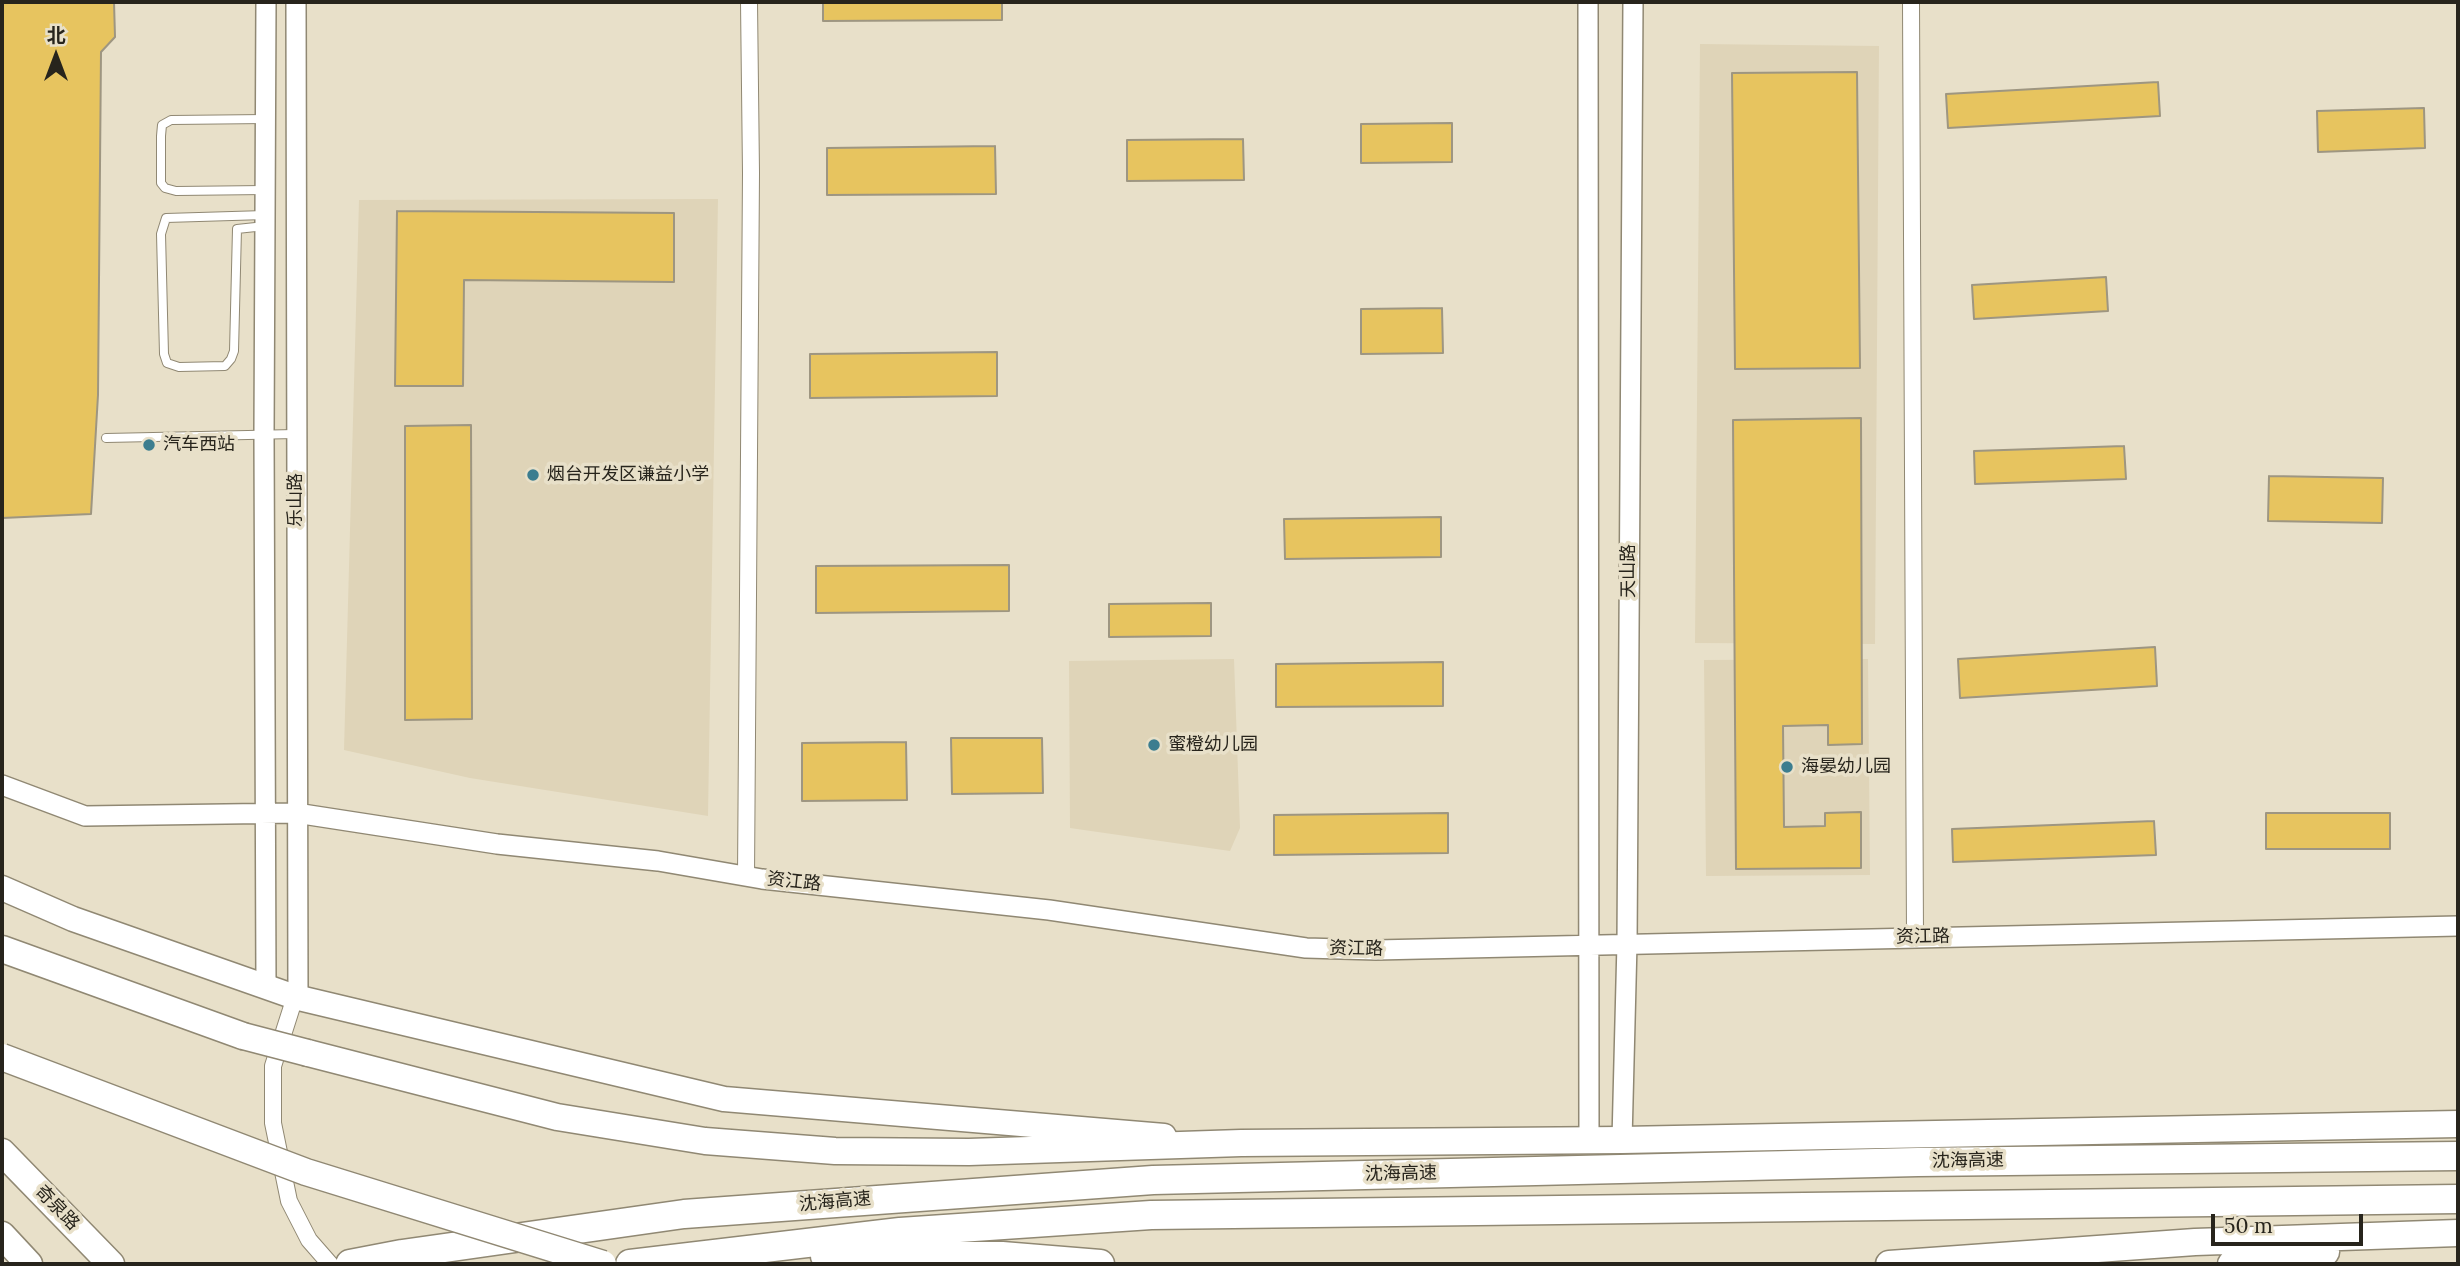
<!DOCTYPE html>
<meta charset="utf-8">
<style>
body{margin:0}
#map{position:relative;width:2460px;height:1266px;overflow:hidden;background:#e8e0c9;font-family:Lora,"Noto Sans SC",serif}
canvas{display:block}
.frame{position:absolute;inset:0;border:4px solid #27241c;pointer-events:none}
.north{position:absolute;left:21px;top:21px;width:70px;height:70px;-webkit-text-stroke:5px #e8e0c9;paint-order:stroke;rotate:0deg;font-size:19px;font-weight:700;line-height:28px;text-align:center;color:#27241c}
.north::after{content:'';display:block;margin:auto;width:24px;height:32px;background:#27241c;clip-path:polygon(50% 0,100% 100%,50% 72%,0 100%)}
.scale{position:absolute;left:2211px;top:1214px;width:152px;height:32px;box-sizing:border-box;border:4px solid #27241c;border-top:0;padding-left:9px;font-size:21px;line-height:24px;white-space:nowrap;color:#27241c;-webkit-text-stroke:5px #e8e0c9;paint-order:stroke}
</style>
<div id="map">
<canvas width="2460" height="1266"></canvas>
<div class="frame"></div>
<div class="north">北</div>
<div class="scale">50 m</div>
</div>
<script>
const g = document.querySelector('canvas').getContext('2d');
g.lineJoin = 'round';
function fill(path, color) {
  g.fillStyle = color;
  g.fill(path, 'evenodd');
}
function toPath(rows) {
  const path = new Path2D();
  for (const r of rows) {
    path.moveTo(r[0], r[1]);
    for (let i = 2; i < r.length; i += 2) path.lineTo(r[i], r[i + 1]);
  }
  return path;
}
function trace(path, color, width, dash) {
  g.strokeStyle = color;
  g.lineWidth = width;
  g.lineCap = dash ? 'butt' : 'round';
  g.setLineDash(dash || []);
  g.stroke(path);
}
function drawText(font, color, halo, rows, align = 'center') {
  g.font = font + ' Lora,"Noto Sans SC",serif';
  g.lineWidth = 7;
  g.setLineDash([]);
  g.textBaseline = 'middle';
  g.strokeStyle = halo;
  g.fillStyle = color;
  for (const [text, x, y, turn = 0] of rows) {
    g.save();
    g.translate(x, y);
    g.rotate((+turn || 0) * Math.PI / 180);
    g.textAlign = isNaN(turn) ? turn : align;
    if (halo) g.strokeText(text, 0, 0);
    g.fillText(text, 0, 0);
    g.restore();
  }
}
fill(toPath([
 [1700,44,1879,46,1875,644,1695,643],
 [718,199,708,816,470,778,344,750,359,200],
 [1234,659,1240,828,1230,851,1070,828,1069,661],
 [1868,659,1870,875,1706,876,1704,660]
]), '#dfd4b8');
const building = toPath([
 [2,2,114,2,115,37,101,52,98,395,91,514,2,518,2,2],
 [823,2,1002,2,1002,20,823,21,823,2],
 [1857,72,1860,368,1735,369,1732,73,1857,72],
 [2158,82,2160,116,1948,128,1946,94,2158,82],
 [2424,108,2425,148,2318,152,2317,111,2424,108],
 [1452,123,1452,162,1361,163,1361,124,1452,123],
 [1243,139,1244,180,1127,181,1127,140,1243,139],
 [995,146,996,194,827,195,827,148,995,146],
 [397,211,674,213,674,282,464,280,463,386,395,386,397,211],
 [2106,277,2108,311,1974,319,1972,285,2106,277],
 [1442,308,1443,353,1361,354,1361,309,1442,308],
 [997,352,997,396,810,398,810,354,997,352],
 [1861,418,1862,744,1828,745,1828,725,1783,726,1784,827,1825,826,1825,813,1861,812,1861,868,1736,869,1733,420,1861,418],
 [471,425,472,719,405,720,405,426,471,425],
 [2124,446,2126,479,1975,484,1974,451,2124,446],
 [2269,476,2383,478,2382,523,2268,521,2269,476],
 [1441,517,1441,557,1285,559,1284,519,1441,517],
 [1009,565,1009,611,816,613,816,566,1009,565],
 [1211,603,1211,636,1109,637,1109,604,1211,603],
 [2155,647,2157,686,1960,698,1958,659,2155,647],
 [1443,662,1443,706,1276,707,1276,664,1443,662],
 [951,738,1042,738,1043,793,952,794,951,738],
 [906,742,907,800,802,801,802,743,906,742],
 [1448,813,1448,853,1274,855,1274,815,1448,813],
 [2266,813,2390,813,2390,849,2266,849,2266,813],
 [2154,821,2156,855,1953,862,1952,829,2154,821]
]);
fill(building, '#e7c45f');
trace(building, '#9e9681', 2);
const service = toPath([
 [265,190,176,191,165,188,161,183,161,136,162,125,171,120,266,119],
 [265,226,237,229,234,351,231,359,225,366,179,367,167,363,164,354,161,234,166,218,265,215],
 [106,438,295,434]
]);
const minor = toPath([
 [1911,2,1915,937],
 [746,876,751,173,749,2],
 [295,997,273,1066,273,1123,289,1201,309,1240,330,1264]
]);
const tertiary = toPath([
 [296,2,298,997],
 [1588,2,1589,1140],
 [2,785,85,816,296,813,497,844,658,861,762,879,1049,910,1306,948,1376,950,2458,926],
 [266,986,264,434,266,2],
 [1622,1140,1627,943,1633,2]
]);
const primary = toPath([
 [2,888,73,919,295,997,724,1099,1164,1136]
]);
const trunk = toPath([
 [2,949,243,1036],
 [308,1053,557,1117,705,1141,835,1151,969,1152,1241,1143,1622,1140,2458,1124],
 [2,1152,111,1264],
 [2,1235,29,1264],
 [1889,1264,2195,1242,2458,1233],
 [2231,1264,2326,1252]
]);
const motorway = toPath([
 [825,1256,1002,1256,1100,1264],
 [350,1264,402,1254,684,1214,1153,1180,1918,1162,2458,1156],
 [630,1264,900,1232,1151,1215,2458,1199]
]);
trace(service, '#908873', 10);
trace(minor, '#908873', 18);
trace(tertiary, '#908873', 22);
trace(primary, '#908873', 27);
trace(trunk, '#908873', 29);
trace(motorway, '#908873', 31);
trace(service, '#fff', 8);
trace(minor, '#fff', 16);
trace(tertiary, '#fff', 19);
trace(primary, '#fff', 24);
trace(trunk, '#fff', 26);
trace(motorway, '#fff', 28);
const trunkBridge = toPath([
 [243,1036,308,1053],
 [2,1057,306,1172,603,1264]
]);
trace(trunkBridge, '#908873', 29, []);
trace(trunkBridge, '#fff', 26);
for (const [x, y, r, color] of [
 [149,445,7,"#3c7d8f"],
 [533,475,7,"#3c7d8f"],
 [1154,745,7,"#3c7d8f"],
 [1787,767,7,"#3c7d8f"]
]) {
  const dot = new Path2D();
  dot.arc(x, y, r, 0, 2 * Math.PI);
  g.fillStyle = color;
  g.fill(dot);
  trace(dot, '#e8e0c9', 2.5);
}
drawText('18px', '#27241c', '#e8e0c9', [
 ["汽车西站",163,445],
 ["烟台开发区谦益小学",547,475],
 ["蜜橙幼儿园",1168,745],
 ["海晏幼儿园",1801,767]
], 'left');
drawText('18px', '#27241c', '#e8e0c9', [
 ["乐山路",296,500,-90],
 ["天山路",1629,571,-90],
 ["资江路",794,882,6],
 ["资江路",1923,937,-1],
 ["资江路",1356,949,1],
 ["沈海高速",1968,1161,-1],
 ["沈海高速",1401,1174,-1],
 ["沈海高速",835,1202,-5],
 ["奇泉路",57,1208,46]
]);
</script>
